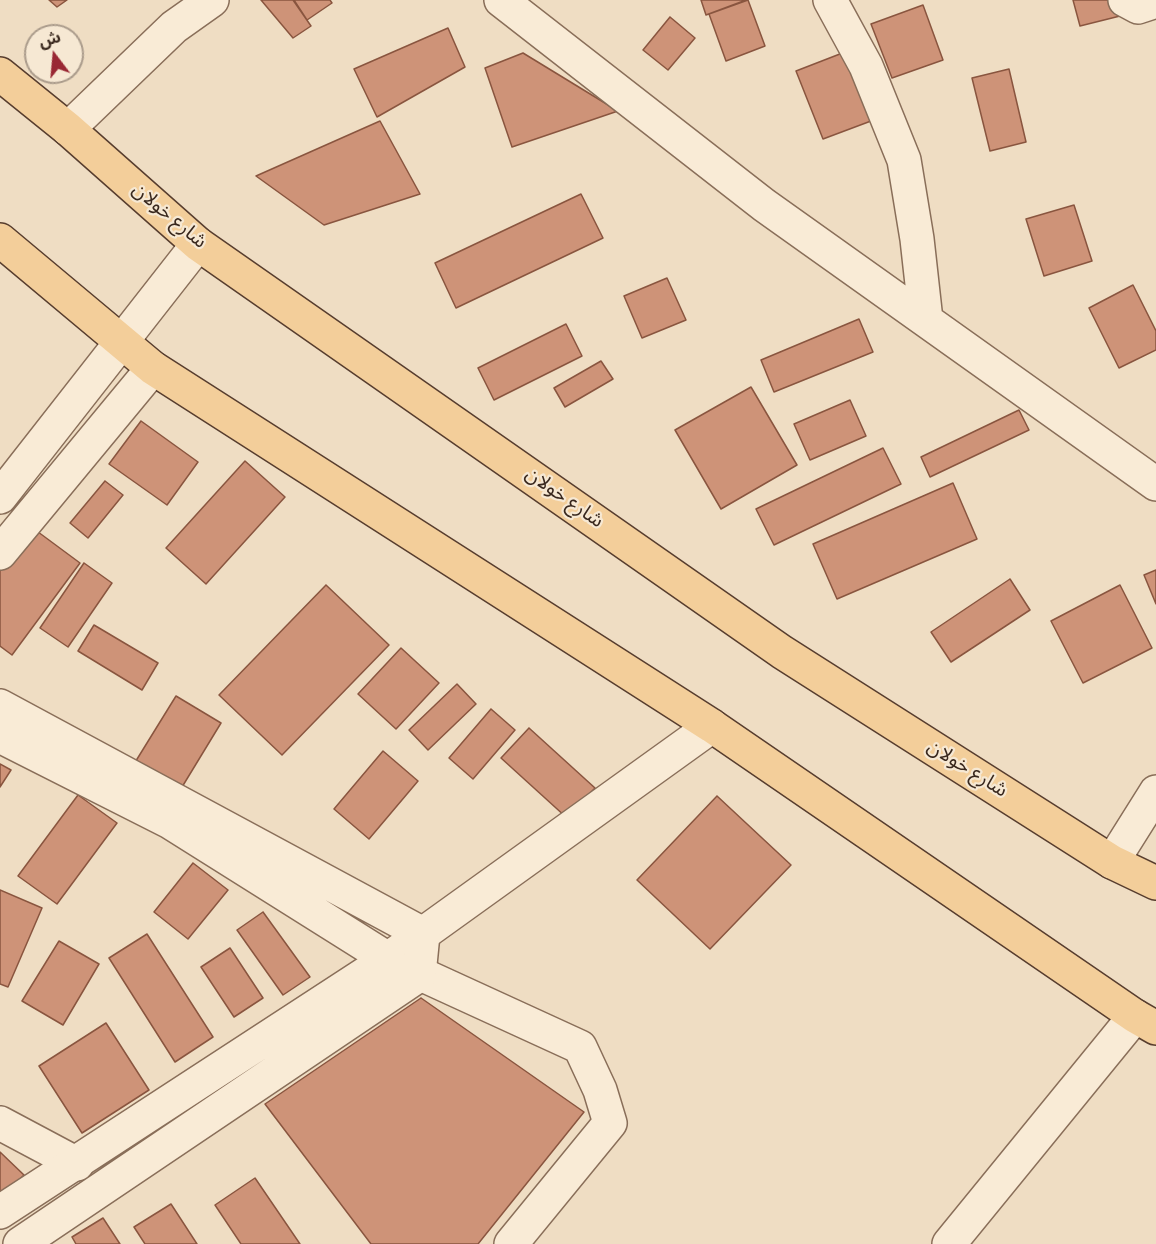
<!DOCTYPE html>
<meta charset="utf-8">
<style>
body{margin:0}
#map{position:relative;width:1156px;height:1244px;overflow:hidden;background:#efddc3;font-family:"Source Serif 4","Noto Sans Arabic",serif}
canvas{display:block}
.north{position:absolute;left:24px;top:24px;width:60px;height:60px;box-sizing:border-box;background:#f6e8d3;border:2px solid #aa9b8b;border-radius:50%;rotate:344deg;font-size:16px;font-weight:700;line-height:24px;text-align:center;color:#39281e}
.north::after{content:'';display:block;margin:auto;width:21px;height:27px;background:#992834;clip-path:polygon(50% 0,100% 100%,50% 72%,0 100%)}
</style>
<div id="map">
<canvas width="1156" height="1244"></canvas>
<div class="north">ش</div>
</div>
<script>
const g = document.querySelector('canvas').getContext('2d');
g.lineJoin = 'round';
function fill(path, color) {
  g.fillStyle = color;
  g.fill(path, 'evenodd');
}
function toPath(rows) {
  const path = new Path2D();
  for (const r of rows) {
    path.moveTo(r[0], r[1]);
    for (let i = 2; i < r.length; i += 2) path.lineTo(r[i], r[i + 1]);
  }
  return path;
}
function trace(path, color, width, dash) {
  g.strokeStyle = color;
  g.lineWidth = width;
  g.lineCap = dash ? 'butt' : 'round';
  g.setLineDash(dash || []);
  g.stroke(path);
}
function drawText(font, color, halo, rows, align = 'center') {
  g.font = font + ' "Source Serif 4","Noto Sans Arabic",serif';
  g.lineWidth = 4.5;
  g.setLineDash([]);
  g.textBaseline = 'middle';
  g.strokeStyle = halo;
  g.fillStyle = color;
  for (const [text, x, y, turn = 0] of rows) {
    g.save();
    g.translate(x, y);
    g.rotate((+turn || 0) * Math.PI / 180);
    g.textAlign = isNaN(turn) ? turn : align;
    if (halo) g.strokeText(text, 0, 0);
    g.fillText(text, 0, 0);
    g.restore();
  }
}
const building = toPath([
 [49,0,67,0,57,7,49,0],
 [261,0,293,0,311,26,293,38,261,0],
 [294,0,330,0,332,3,307,20,294,0],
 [701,0,746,0,706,15,701,0],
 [748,0,765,46,726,61,709,14,748,0],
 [1073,0,1125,0,1128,14,1080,26,1073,0],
 [923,5,943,60,892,78,871,24,923,5],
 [670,17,695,38,668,70,643,50,670,17],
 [448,28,465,67,377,117,354,69,448,28],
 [845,52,871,121,823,139,796,71,845,52],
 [523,53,618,111,512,147,485,68,523,53],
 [1009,69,1026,142,990,151,972,78,1009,69],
 [380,121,420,194,324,225,256,176,380,121],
 [581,194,603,238,456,308,435,263,581,194],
 [1074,205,1092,261,1044,276,1026,219,1074,205],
 [667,278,686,320,642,338,624,296,667,278],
 [1133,285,1156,331,1156,350,1119,368,1089,308,1133,285],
 [859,319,873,352,774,392,761,360,859,319],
 [566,324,582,356,494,400,478,368,566,324],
 [601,361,613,379,565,407,554,388,601,361],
 [751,387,797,465,721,509,675,430,751,387],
 [850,400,866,436,810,460,794,424,850,400],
 [1019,410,1029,430,930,477,921,457,1019,410],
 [141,421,198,462,167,505,109,464,141,421],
 [883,448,901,484,774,545,756,509,883,448],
 [245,461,285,497,206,584,166,548,245,461],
 [105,481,123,495,88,538,70,523,105,481],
 [953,483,977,539,837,599,813,544,953,483],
 [30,526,80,563,12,655,0,646,0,567,30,526],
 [84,563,112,583,68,647,40,628,84,563],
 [1156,570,1156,604,1144,575,1156,570],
 [1010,579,1030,610,951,662,931,632,1010,579],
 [326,585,389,645,282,755,219,695,326,585],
 [1120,585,1152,648,1083,683,1051,621,1120,585],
 [94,625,158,663,142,690,78,651,94,625],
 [401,648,439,683,396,729,358,694,401,648],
 [457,684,476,704,428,750,409,730,457,684],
 [176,696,221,723,179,792,134,764,176,696],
 [491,709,515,730,473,779,449,758,491,709],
 [529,728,595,788,567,818,501,758,529,728],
 [383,751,418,781,369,839,334,809,383,751],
 [0,764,11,770,0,787,0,764],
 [78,795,117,823,57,904,18,876,78,795],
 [717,796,791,865,710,949,637,880,717,796],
 [193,863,228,890,188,939,154,912,193,863],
 [0,890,42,908,8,987,0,984,0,890],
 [263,912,310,977,283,995,237,930,263,912],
 [147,934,213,1037,175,1062,109,958,147,934],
 [59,941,99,964,63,1025,22,1001,59,941],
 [230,948,263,998,234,1017,201,967,230,948],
 [421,998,584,1112,478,1244,371,1244,265,1104,421,998],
 [106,1023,149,1090,82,1133,39,1066,106,1023],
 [0,1152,24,1175,0,1199,0,1152],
 [255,1178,300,1244,241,1244,215,1205,255,1178],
 [171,1204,197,1244,145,1244,134,1227,171,1204],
 [103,1218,120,1244,76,1244,72,1237,103,1218]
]);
fill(building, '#ce9378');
trace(building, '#89553f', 1.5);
const minor = toPath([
 [501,0,764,205,1156,484],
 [830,0,866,66,904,160,917,239,926,320],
 [1125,0,1138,7,1156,1],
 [68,129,174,27,212,0],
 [1112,862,1156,792],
 [0,1123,77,1164],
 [511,1244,610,1123,600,1090,580,1047,388,959,712,726],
 [949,1244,1135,1016]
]);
const tertiary = toPath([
 [0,497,198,244],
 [0,553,153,368],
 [0,706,423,934,419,975,20,1244],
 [0,736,170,822,388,959,0,1212]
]);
const primary = toPath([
 [0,74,68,129,198,244,782,652,1112,862,1156,883],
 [0,240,153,368,712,726,1135,1016,1156,1028]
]);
trace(minor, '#896e59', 36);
trace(tertiary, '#896e59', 36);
trace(primary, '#573d2e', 36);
trace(minor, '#f9ebd6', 33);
trace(tertiary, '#f9ebd6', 33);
trace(primary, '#f3ce9a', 33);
drawText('20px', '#39281e', '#f6e8d3', [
 ["شارع خولان",169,216,40],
 ["شارع خولان",564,498,35],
 ["شارع خولان",967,769,32]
]);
</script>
